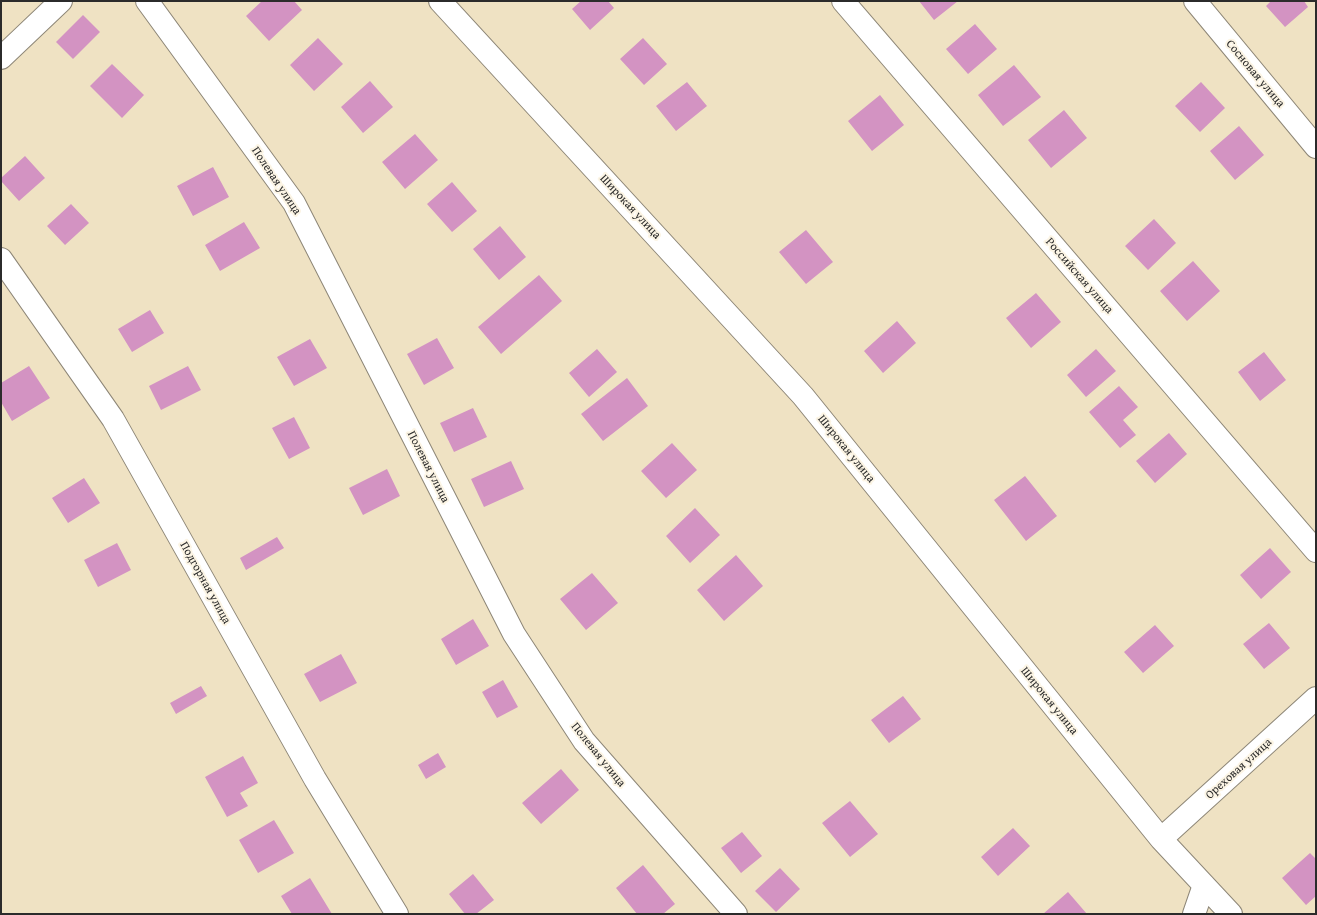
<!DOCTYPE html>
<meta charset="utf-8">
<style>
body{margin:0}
#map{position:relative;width:1317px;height:915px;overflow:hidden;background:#efe2c3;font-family:"Gentium Book Plus",serif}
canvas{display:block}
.frame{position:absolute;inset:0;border:2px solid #2b2b2b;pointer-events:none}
</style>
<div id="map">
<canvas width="1317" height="915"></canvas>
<div class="frame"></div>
</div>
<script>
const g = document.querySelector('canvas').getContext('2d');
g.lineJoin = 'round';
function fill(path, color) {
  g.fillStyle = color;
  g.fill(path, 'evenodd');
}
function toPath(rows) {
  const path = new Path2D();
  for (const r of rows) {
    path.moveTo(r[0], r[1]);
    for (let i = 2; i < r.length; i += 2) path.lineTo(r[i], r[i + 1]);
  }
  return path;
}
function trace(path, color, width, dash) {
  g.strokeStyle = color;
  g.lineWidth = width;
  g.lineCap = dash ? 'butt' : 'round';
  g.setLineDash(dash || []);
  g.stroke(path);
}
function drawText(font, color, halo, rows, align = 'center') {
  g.font = font + ' "Gentium Book Plus",serif';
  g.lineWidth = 4;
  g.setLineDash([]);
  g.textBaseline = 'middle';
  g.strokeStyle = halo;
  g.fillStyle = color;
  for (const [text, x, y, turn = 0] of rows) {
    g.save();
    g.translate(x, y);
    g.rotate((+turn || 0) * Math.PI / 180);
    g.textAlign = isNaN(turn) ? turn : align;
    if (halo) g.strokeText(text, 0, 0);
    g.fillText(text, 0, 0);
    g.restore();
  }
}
fill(toPath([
 [262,1,294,1,302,10,269,41,246,16],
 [581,1,608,1,614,8,590,30,572,9],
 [919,1,958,1,934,20],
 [1271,1,1304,1,1308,7,1285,27,1266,6],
 [83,15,100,32,73,59,56,42],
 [975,24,997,49,968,74,946,49],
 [318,38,343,64,314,91,290,65],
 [643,38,667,64,644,85,620,59],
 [112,64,144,95,122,118,90,86],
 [1014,65,1041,97,1003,126,978,95],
 [370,81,393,107,363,133,341,107],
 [687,82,707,106,676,131,656,106],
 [1201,82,1225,108,1200,132,1175,106],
 [880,95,904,125,872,151,848,121],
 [1064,110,1087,138,1051,168,1028,140],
 [1239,126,1264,155,1235,180,1210,151],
 [415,134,438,160,405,189,382,162],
 [25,156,45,178,19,201,1,181,1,178],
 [213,167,229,197,193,216,177,186],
 [452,182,477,211,452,232,427,204],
 [71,204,89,223,65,245,47,226],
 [1154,219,1176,243,1148,270,1125,246],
 [244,222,260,248,220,271,205,245],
 [500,226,526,257,499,280,473,249],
 [806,230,833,262,806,284,779,252],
 [1193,261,1220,291,1187,321,1160,291],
 [539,275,562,301,501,354,478,327],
 [1036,293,1061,322,1031,348,1006,318],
 [150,310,164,333,132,352,118,329],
 [897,321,916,343,883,373,864,351],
 [437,338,454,368,424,385,407,354],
 [310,339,327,368,294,386,277,357],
 [597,349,617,372,589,397,569,373],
 [1096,349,1116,371,1086,397,1067,375],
 [1264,352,1286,380,1260,401,1238,372],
 [29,366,50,398,12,421,1,402,1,383],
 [188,366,201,390,161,410,149,386],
 [627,378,648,406,603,441,581,414],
 [1119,386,1138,407,1123,420,1136,435,1120,448,1089,412],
 [473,408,487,437,454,452,440,423],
 [294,417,310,448,289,459,272,428],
 [1169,433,1187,454,1155,483,1136,461],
 [672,443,697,470,666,498,641,471],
 [511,461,524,489,484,507,471,479],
 [387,469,400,496,363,515,349,488],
 [1025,476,1057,516,1026,541,994,500],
 [84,478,100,503,68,523,52,498],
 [695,508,720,535,690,563,666,536],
 [277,537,284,548,246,570,240,558],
 [117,543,131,570,98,587,84,560],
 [1270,548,1291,572,1261,599,1240,575],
 [736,555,763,586,724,621,697,590],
 [592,573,618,603,586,630,560,599],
 [473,619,489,646,456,665,441,639],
 [1269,623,1290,648,1264,669,1243,644],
 [1155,625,1174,646,1143,673,1124,652],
 [341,654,357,683,320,702,304,674],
 [503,680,518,707,497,718,482,692],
 [201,686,207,696,176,714,170,703],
 [903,696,921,719,889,743,871,720],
 [438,753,446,767,426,779,418,765],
 [243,756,258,783,240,793,248,806,227,817,205,777],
 [561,769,579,790,541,824,522,803],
 [850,801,878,834,850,857,822,823],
 [274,820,294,853,258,873,239,840],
 [1013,828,1030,846,998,876,981,857],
 [742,832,762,856,741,873,721,848],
 [1310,853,1316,859,1316,896,1306,905,1282,878],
 [643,865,675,904,663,914,637,914,616,888],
 [780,868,800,889,776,912,755,891],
 [473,874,494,900,476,914,465,914,449,894],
 [310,878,332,914,292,914,281,896],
 [1068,892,1087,914,1043,914]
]), '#d393c2');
const street = toPath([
 [147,1,294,203,514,634,584,741,736,914],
 [440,1,803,396,1161,839,1231,914],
 [843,1,1316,551],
 [1195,1,1316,147],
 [1,58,61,1],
 [1,259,113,419,315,779,397,914],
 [1161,839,1316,698],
 [1194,914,1204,885]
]);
trace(street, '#8d8677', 24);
trace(street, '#fff', 22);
drawText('12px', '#2b2b2b', '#fcf5e5', [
 ["Сосновая улица",1255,74,50],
 ["Полевая улица",276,181,56],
 ["Широкая улица",630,207,47],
 ["Российская улица",1079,276,49],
 ["Широкая улица",846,449,51],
 ["Полевая улица",428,467,63],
 ["Подгорная улица",205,583,61],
 ["Широкая улица",1049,701,51],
 ["Полевая улица",598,755,51],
 ["Ореховая улица",1239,769,-42]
]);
</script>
